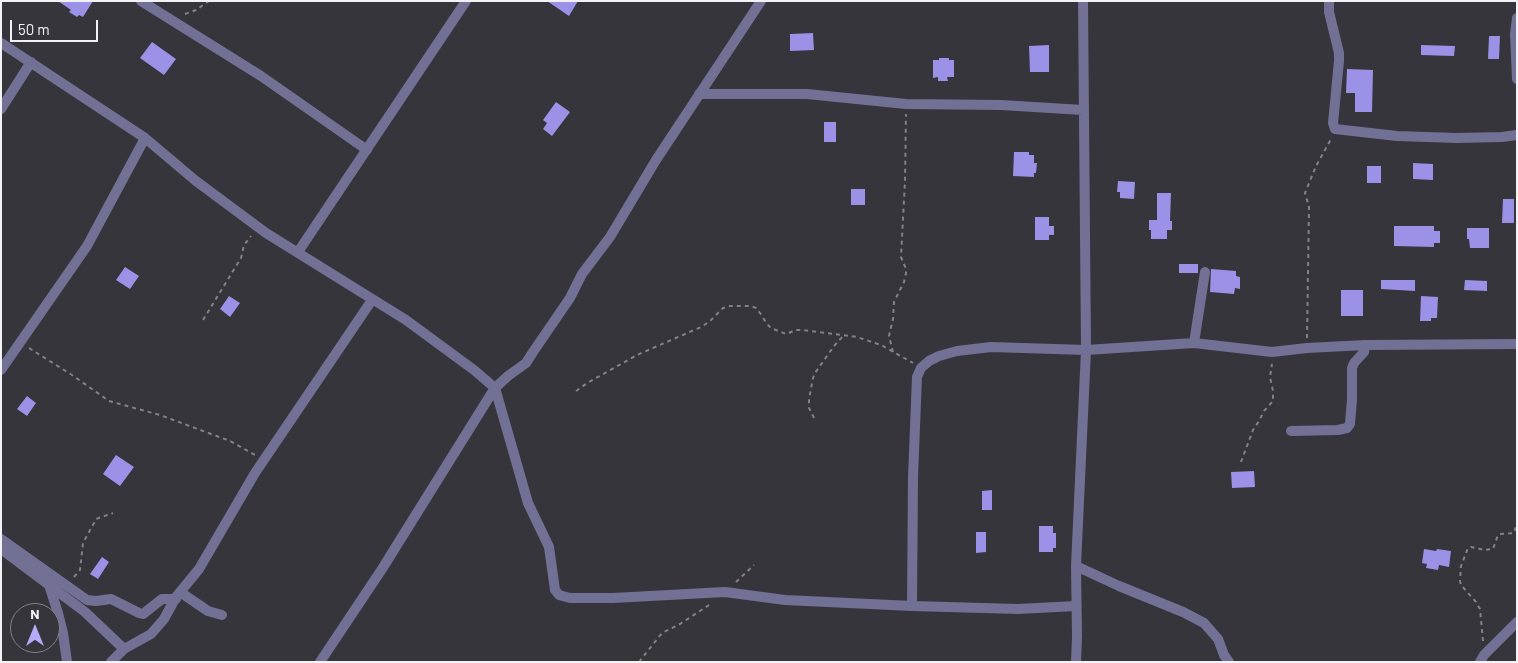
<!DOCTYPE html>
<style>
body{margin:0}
#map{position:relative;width:1518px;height:663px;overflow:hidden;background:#36353b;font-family:Barlow,sans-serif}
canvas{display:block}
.frame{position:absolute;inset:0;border:2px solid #f3f3f7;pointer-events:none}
.north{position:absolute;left:10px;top:603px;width:50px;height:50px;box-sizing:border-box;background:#36353b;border:1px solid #828186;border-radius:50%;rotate:0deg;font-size:14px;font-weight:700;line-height:20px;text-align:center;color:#f3f3f7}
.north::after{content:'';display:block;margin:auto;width:18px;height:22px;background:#b4acf9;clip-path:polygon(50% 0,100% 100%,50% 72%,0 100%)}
.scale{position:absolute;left:10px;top:20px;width:88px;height:22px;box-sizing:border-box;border:2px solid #f3f3f7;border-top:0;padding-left:6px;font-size:15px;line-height:18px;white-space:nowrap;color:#f3f3f7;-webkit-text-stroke:4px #36353b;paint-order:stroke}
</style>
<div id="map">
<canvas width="1518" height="663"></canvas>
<div class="frame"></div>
<div class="north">N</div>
<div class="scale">50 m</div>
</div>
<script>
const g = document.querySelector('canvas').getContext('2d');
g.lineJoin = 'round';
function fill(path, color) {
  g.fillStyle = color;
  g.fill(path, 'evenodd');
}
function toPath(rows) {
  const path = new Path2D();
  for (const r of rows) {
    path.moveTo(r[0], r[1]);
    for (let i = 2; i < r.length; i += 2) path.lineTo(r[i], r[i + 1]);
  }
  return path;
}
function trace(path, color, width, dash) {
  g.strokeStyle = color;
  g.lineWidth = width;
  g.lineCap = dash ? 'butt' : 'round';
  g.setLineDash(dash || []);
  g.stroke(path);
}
fill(toPath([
 [58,1,93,1,83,17,79,15,77,17,69,12,71,10],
 [547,1,578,1,569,16],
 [813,33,814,50,790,51,790,34],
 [1489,36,1500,36,1499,59,1488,59],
 [152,42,176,59,164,75,140,58],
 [1049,45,1049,72,1030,72,1029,46],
 [1421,45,1455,46,1454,56,1421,55],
 [939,58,949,58,949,60,954,60,954,77,947,77,948,81,938,81,938,77,933,78,933,60,939,60],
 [1347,69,1373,70,1372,112,1355,112,1355,93,1346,93],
 [556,102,570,112,552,136,543,129,547,123,543,120],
 [824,122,836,122,836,142,824,142],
 [1014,152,1029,152,1029,155,1034,155,1034,163,1037,163,1036,173,1034,173,1034,177,1013,176],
 [1413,163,1433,164,1433,180,1413,179],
 [1367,166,1381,166,1381,183,1367,183],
 [1118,181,1135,182,1134,199,1120,198,1120,192,1117,192],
 [851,189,865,189,865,205,851,205],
 [1157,193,1171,193,1170,221,1172,221,1172,230,1167,230,1167,239,1151,239,1151,230,1149,230,1149,220,1157,220],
 [1503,199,1514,199,1514,223,1502,223],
 [1035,217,1049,217,1049,226,1054,226,1054,235,1049,235,1049,240,1035,240],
 [1394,226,1434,226,1434,231,1440,231,1440,243,1434,243,1434,247,1394,246],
 [1467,228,1489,228,1489,248,1470,248,1469,239,1467,239],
 [1179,264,1198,264,1198,273,1179,273],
 [125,267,139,276,130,289,116,280],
 [1211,269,1236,271,1236,276,1240,277,1240,289,1235,288,1234,294,1210,292],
 [1381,280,1415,280,1415,291,1381,289],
 [1465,280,1487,281,1487,291,1464,290],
 [1341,290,1363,290,1363,316,1341,316],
 [229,296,240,303,230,317,220,309],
 [1421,296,1438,297,1437,318,1431,318,1431,321,1420,321],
 [27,396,36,403,27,416,17,409],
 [116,455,134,467,120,486,103,474],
 [1254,471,1255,487,1232,488,1231,472],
 [992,490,992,510,982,510,982,491],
 [1039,526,1053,526,1053,533,1056,533,1056,548,1053,548,1053,552,1039,552],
 [976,532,986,532,986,552,976,553],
 [1424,549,1436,551,1437,549,1451,551,1449,567,1439,565,1438,570,1426,568,1427,564,1422,563],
 [102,557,109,562,98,579,90,574]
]), '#9b91e6');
trace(toPath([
 [185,14,196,10,209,1],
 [203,320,241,258,244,245,251,236],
 [1307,338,1309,207,1305,193,1316,166,1331,139],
 [29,348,72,375,109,401,160,415,230,441,255,455],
 [893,352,889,336,893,319,894,302,904,282,906,273,906,269,901,257,905,181,906,114],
 [576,391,589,382,637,355,701,327,709,322,723,308,730,306,751,306,756,308,760,313,767,324,771,328,786,334,789,333,795,330,802,330,857,337,881,345,913,363],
 [814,418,809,408,809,399,813,378,815,373,834,346,844,335],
 [1241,462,1253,430,1259,421,1264,411,1273,401,1273,391,1270,377,1272,364],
 [74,577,80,570,83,543,94,523,96,519,113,513],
 [736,582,754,565],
 [1483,641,1480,609,1476,602,1461,585,1460,581,1461,566,1468,548,1471,547,1485,550,1493,549,1498,535,1501,534,1514,533,1517,523],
 [639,662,662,633,680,624,709,605]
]), '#828287', 2, [4, 4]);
trace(toPath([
 [141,1,261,76,367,150],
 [1329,1,1329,12,1339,53,1339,61,1333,123,1335,129,1397,136,1457,138,1502,137,1517,135],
 [1517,18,1515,34,1517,79],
 [1,43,145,138,196,181,266,233,406,320,474,370,495,388,528,503,549,547,555,590,559,595,570,598,613,598,725,592,785,600,912,606,1018,609,1076,606],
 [699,94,807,94,906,104,1001,105,1083,110],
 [1,109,31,62],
 [298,252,466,1],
 [1194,343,1205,272],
 [1,370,87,246,145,138],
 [1291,431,1338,430,1347,428,1350,424,1352,399,1352,368,1354,363,1364,352,1365,345],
 [1,539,87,600,96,601,111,599,139,613,143,614,162,599,176,599],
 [1,549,85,612,124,649],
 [1076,566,1119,586,1183,612,1204,623,1218,639,1224,655,1229,662],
 [49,585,58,613,63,633,67,662],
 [180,592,208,611,222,615],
 [912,606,913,477,917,377,921,368,929,361,939,356,957,351,991,347,1086,350,1194,343,1272,352,1307,348,1365,345,1517,344],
 [111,662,124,649,151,634,164,619,176,597,199,569,255,473,372,300],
 [320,662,382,569,488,399,495,388,508,376,526,363,533,352,570,298,582,274,610,237,656,160,761,1],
 [1076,662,1077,637,1076,566,1086,350,1083,1],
 [1480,662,1484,655,1517,622]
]), '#737095', 10);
</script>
